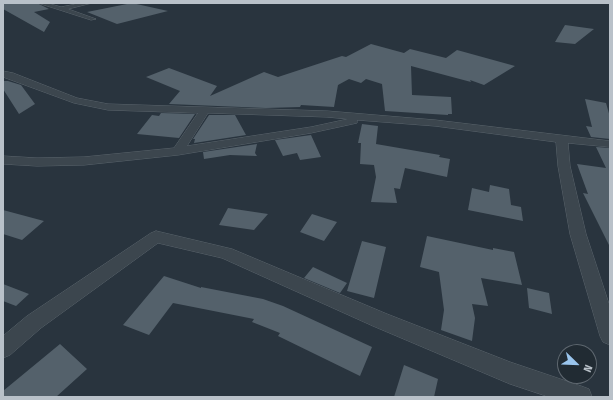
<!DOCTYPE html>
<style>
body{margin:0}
#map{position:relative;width:613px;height:400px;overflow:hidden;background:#29343e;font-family:"Fira Sans Condensed",sans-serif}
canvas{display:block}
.frame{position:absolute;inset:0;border:4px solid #b9c1c9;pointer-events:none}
.north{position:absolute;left:557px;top:344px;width:40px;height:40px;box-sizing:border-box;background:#212b33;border:1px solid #5e676f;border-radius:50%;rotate:113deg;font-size:11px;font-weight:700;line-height:16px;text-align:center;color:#b9c1c9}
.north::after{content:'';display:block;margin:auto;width:14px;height:18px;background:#9ac5ed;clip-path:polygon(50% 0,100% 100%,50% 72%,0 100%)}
</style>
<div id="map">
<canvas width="613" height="400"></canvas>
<div class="frame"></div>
<div class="north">N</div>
</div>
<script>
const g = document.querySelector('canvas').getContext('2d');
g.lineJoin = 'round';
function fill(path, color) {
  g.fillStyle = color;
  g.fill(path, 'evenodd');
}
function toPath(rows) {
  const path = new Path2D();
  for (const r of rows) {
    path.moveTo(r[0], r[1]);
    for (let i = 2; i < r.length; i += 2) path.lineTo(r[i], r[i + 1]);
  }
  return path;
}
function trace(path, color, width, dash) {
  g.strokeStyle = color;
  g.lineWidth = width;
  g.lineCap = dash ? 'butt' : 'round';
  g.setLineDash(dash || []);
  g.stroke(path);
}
fill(toPath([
 [3,3,37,3,49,9,34,12,50,22,44,32,3,9],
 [132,3,168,11,117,24,87,12],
 [565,25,594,29,575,44,555,42],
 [371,44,404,53,410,49,446,58,457,50,515,66,484,85,470,80,471,82,411,66,412,95,451,97,452,114,448,114,448,115,385,111,382,84,366,79,361,83,349,79,338,85,334,107,301,105,300,107,266,108,169,104,180,91,146,77,169,68,217,86,210,96,264,72,278,77,342,56,346,57],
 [3,81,8,81,21,85,35,104,19,114,3,89],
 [585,99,606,103,610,117,610,139,591,137,586,126,592,127],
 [161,113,195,114,179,138,137,134,152,115,159,116],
 [209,115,235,115,246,135,194,143,195,139,193,139],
 [362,124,378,126,376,144,440,155,439,157,450,159,447,177,405,168,400,189,394,188,397,203,371,202,376,177,374,165,360,164,361,143,358,143],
 [311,135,321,157,300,160,297,153,283,156,275,140],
 [257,144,255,153,257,156,230,155,204,159,203,152],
 [596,147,610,148,610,247,583,193,588,194,577,164,606,168],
 [490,185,509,189,511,205,521,207,523,221,468,210,472,188,489,192],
 [228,208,268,214,254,230,219,225],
 [3,210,44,221,22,240,3,234],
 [312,214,337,222,324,241,300,232],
 [427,236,493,250,493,248,514,252,522,285,481,278,488,306,472,304,475,318,472,341,441,330,444,310,439,272,420,267],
 [362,241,386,247,374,298,347,291],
 [313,267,347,283,340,293,304,278],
 [164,276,201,288,201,287,263,299,283,306,372,347,360,376,278,336,280,333,252,322,254,319,173,303,149,335,123,325],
 [3,284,29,294,16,306,3,301],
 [527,288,549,293,552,314,529,308],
 [60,344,87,369,56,397,3,397,3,391],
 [404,365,438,379,434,397,394,397]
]), '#54616b');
const street = toPath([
 [38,3,47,3,61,7,81,3,92,3,68,9,96,19,91,20,38,3],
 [3,71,13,73,77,98,108,104,327,111,435,120,610,141,610,147,568,143,570,166,586,234,610,307,610,345,603,342,600,336,570,234,558,166,556,142,435,126,357,120,357,123,311,133,178,155,84,165,37,166,3,164,3,156,37,158,84,157,174,148,198,113,108,110,74,103,3,77,3,71],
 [208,113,327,117,348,119,311,127,187,146,208,113],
 [156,231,232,249,387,314,510,362,581,386,589,389,592,397,549,397,510,384,373,326,222,258,158,243,41,328,10,355,3,358,3,336,27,316,151,233,156,231]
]);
trace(street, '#5a646c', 1);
fill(street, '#3c464e');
</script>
